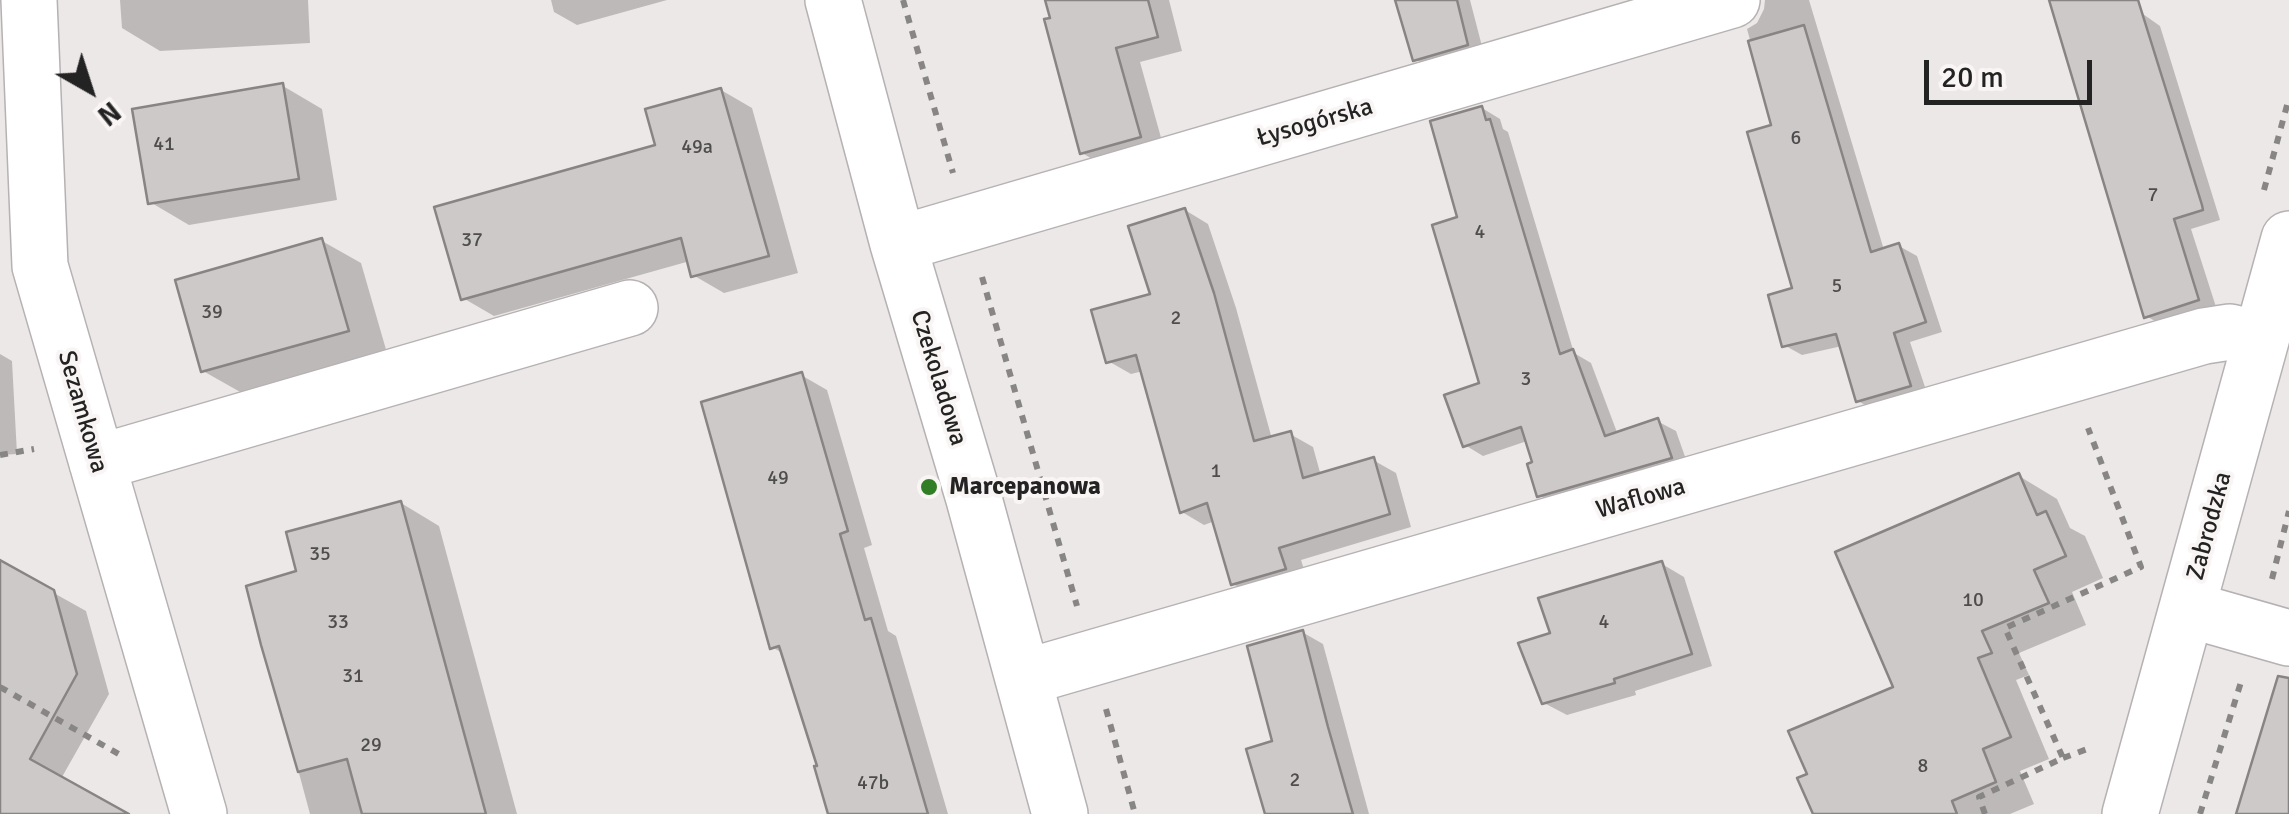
<!DOCTYPE html>
<meta charset="utf-8">
<style>
body{margin:0}
#map{position:relative;width:2289px;height:814px;overflow:hidden;background:#ede8e8;font-family:Signika,sans-serif}
canvas{display:block}
.north{position:absolute;left:40px;top:40px;width:100px;height:100px;-webkit-text-stroke:8px #faf5f5;paint-order:stroke;rotate:141deg;font-size:28px;font-weight:700;line-height:40px;text-align:center;color:#242323}
.north::after{content:'';display:block;margin:auto;width:35px;height:45px;background:#242323;clip-path:polygon(50% 0,100% 100%,50% 72%,0 100%)}
.scale{position:absolute;left:1924px;top:60px;width:168px;height:45px;box-sizing:border-box;border:5px solid #242323;border-top:0;padding-left:12px;font-size:30px;line-height:35px;white-space:nowrap;color:#242323;-webkit-text-stroke:8px #faf5f5;paint-order:stroke}
</style>
<div id="map">
<canvas width="2289" height="814"></canvas>
<div class="north">N</div>
<div class="scale">20 m</div>
</div>
<script>
const g = document.querySelector('canvas').getContext('2d');
g.lineJoin = 'round';
function fill(path, color) {
  g.fillStyle = color;
  g.fill(path, 'evenodd');
}
function toPath(rows) {
  const path = new Path2D();
  for (const r of rows) {
    path.moveTo(r[0], r[1]);
    for (let i = 2; i < r.length; i += 2) path.lineTo(r[i], r[i + 1]);
  }
  return path;
}
function trace(path, color, width, dash) {
  g.strokeStyle = color;
  g.lineWidth = width;
  g.lineCap = dash ? 'butt' : 'round';
  g.setLineDash(dash || []);
  g.stroke(path);
}
function drawText(font, color, halo, rows, align = 'center') {
  g.font = font + ' Signika,sans-serif';
  g.lineWidth = 8;
  g.setLineDash([]);
  g.textBaseline = 'middle';
  g.strokeStyle = halo;
  g.fillStyle = color;
  for (const [text, x, y, turn = 0] of rows) {
    g.save();
    g.translate(x, y);
    g.rotate((+turn || 0) * Math.PI / 180);
    g.textAlign = isNaN(turn) ? turn : align;
    if (halo) g.strokeText(text, 0, 0);
    g.fillText(text, 0, 0);
    g.restore();
  }
}
fill(toPath([
 [120,0,308,0,310,43,160,51,122,28],
 [551,0,667,0,577,25,554,12],
 [1048,0,1169,0,1182,51,1140,62,1165,152,1108,168,1082,153],
 [1398,0,1470,0,1484,54,1432,69,1415,59],
 [1765,0,1809,0,1884,250,1899,246,1917,256,1942,332,1910,342,1928,396,1876,411,1858,401,1842,346,1802,355,1784,345,1796,290,1774,127,1747,29,1757,23,1764,9],
 [2051,0,2123,0,2160,26,2220,220,2191,229,2217,310,2164,326,2146,316],
 [283,86,322,109,337,200,189,225,150,202],
 [721,90,752,108,798,273,724,293,693,275,690,261,494,316,463,298,658,146],
 [1482,108,1500,119,1503,129,1508,132,1574,353,1591,363,1618,435,1657,421,1676,431,1689,468,1557,506,1539,495,1527,441,1483,456,1465,445,1483,385,1460,219],
 [1185,210,1208,224,1236,308,1272,439,1290,434,1313,447,1321,476,1373,460,1396,473,1411,527,1301,560,1308,582,1256,597,1233,584,1215,521,1204,525,1182,512,1143,371,1131,374,1108,361,1153,296],
 [322,241,361,263,387,353,242,393,203,371],
 [0,345,0,354,12,361,17,454,0,455],
 [801,375,827,390,872,545,864,548,888,631,896,636,948,814,830,814,820,767,784,654,772,647],
 [2019,476,2057,499,2070,528,2085,536,2103,578,2072,592,2086,625,2019,653,2029,675,2016,680,2049,759,2020,771,2034,804,2010,814,1815,814,1810,776,1897,688],
 [401,503,439,526,517,814,310,814,249,588,299,573],
 [0,563,86,611,109,694,62,777,124,814,0,814],
 [1662,564,1684,577,1712,666,1635,691,1636,695,1567,715,1544,703,1553,635],
 [1302,632,1323,644,1369,814,1267,814,1275,742]
]), '#0003');
const building = toPath([
 [1045,0,1148,0,1158,37,1116,48,1141,137,1080,154,1044,19,1050,18,1045,0],
 [1395,0,1457,0,1468,45,1413,61,1395,0],
 [2049,0,2138,0,2202,205,2203,210,2174,219,2199,300,2144,318,2049,0],
 [1804,25,1871,252,1899,243,1926,322,1894,333,1911,386,1856,402,1836,334,1782,347,1768,295,1792,288,1747,132,1771,125,1748,41,1804,25],
 [283,83,299,179,148,204,132,109,283,83],
 [721,88,769,256,691,277,681,238,461,300,434,207,655,145,645,109,721,88],
 [1482,106,1486,120,1490,119,1560,354,1573,349,1605,436,1658,418,1672,458,1537,497,1527,464,1532,462,1521,427,1463,447,1444,395,1479,383,1432,225,1457,217,1430,121,1482,106],
 [1185,208,1214,293,1254,441,1291,431,1303,478,1374,457,1390,514,1279,548,1286,569,1231,585,1207,503,1180,513,1136,355,1106,363,1091,310,1150,294,1128,226,1185,208],
 [322,238,349,331,201,372,175,280,322,238],
 [802,372,848,531,840,534,865,620,871,618,928,814,828,814,814,766,817,766,779,646,770,649,701,402,802,372],
 [2019,473,2037,515,2046,511,2066,556,2034,570,2049,603,1982,631,1992,653,1978,658,2011,737,1983,749,1996,782,1952,801,1957,814,1813,814,1797,778,1807,774,1788,731,1893,687,1835,552,2019,473],
 [401,501,486,814,362,814,347,759,298,772,261,645,246,586,296,571,286,532,401,501],
 [0,560,54,590,77,674,30,759,129,814,0,814,0,560],
 [1662,561,1692,654,1614,679,1615,683,1542,704,1518,643,1550,633,1538,598,1662,561],
 [1303,630,1328,727,1353,814,1265,814,1246,749,1272,741,1247,646,1303,630],
 [2278,676,2289,678,2289,814,2236,814,2278,676]
]);
fill(building, '#cec9c9');
trace(building, '#898484', 2.5);
const minor = toPath([
 [29,0,40,266,199,814],
 [833,0,898,244,974,499,1060,814],
 [898,244,1732,0],
 [97,463,630,308],
 [2187,609,2289,638],
 [1023,678,2204,336,2230,332,2261,339],
 [2130,814,2289,239]
]);
trace(minor, '#b6b1b2', 58);
trace(toPath([
 [903,0,953,173],
 [2264,190,2289,98],
 [982,277,1077,606],
 [0,455,34,449],
 [2272,579,2289,511],
 [0,687,124,757],
 [1106,709,1135,814],
 [2063,758,2090,748],
 [1985,814,1979,797,2063,758,2005,628,2141,567,2088,428],
 [2200,814,2241,682]
]), '#888585', 6, [8, 8]);
trace(minor, '#fff', 55);
for (const [x, y, r, color] of [
 [929,487,10,"#317e27"]
]) {
  const dot = new Path2D();
  dot.arc(x, y, r, 0, 2 * Math.PI);
  g.fillStyle = color;
  g.fill(dot);
  trace(dot, '#faf5f5', 4);
}
drawText('20px', '#4e4c4c', null, [
 ["6",1796,139],
 ["41",164,145],
 ["49a",697,148],
 ["7",2153,196],
 ["4",1480,233],
 ["37",472,241],
 ["5",1837,287],
 ["39",212,313],
 ["2",1176,319],
 ["3",1526,380],
 ["1",1216,472],
 ["49",778,479],
 ["35",320,555],
 ["10",1973,601],
 ["33",338,623],
 ["4",1604,623],
 ["31",353,677],
 ["29",371,746],
 ["8",1923,767],
 ["2",1295,781],
 ["47b",873,784]
]);
drawText('25px', '#242323', '#faf5f5', [
 ["Łysogórska",1315,123,-16],
 ["Czekoladowa",938,378,73],
 ["Sezamkowa",82,412,74],
 ["Waflowa",1641,499,-16],
 ["Zabrodzka",2210,526,-75]
]);
drawText('bold 25px', '#242323', '#faf5f5', [
 ["Marcepanowa",949,487]
], 'left');
</script>
